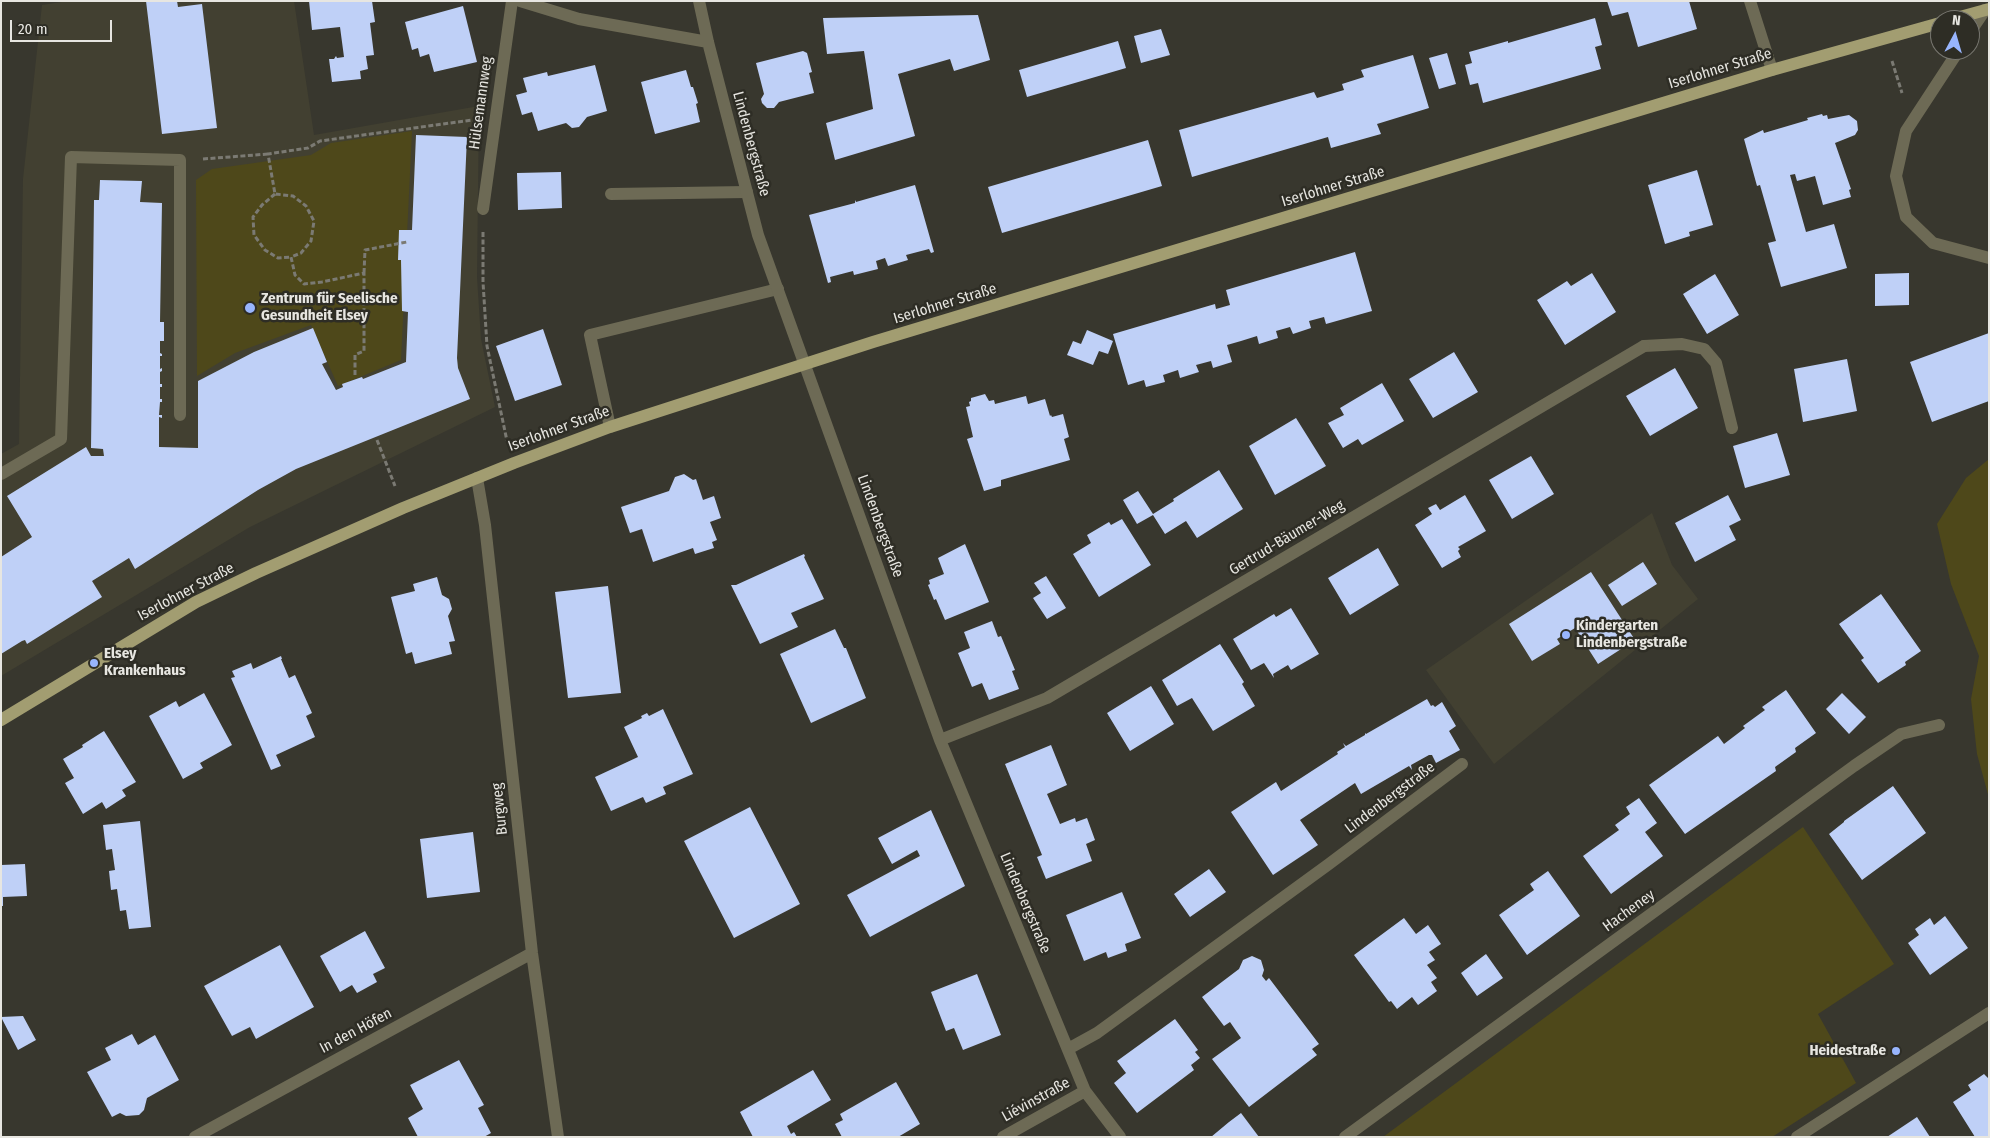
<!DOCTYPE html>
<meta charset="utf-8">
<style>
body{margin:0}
#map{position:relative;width:1990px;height:1138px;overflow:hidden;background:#38372e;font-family:"Fira Sans Condensed",sans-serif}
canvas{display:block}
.frame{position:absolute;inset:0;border:2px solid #e7e6e1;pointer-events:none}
.north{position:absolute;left:1930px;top:10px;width:50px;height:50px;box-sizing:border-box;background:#2e2d25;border:1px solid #787770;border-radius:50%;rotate:6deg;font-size:14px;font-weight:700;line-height:20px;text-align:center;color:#e7e6e1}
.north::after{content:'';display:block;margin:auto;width:18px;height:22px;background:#98b5fd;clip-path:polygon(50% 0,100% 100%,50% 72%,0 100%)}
.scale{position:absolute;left:10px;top:20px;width:102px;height:22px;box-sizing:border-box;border:2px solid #e7e6e1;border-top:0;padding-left:6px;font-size:15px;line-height:18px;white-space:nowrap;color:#e7e6e1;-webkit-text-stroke:4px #2e2d25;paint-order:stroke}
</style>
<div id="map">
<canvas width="1990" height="1138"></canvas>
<div class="frame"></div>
<div class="north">N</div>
<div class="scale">20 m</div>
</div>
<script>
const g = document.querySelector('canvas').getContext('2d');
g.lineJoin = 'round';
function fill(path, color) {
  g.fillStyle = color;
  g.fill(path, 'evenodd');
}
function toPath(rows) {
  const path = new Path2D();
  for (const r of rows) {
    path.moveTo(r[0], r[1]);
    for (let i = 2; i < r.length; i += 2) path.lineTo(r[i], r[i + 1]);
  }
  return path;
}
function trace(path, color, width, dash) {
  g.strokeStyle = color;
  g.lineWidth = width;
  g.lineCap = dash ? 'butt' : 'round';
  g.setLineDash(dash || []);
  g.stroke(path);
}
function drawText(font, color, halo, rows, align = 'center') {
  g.font = font + ' "Fira Sans Condensed",sans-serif';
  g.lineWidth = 5;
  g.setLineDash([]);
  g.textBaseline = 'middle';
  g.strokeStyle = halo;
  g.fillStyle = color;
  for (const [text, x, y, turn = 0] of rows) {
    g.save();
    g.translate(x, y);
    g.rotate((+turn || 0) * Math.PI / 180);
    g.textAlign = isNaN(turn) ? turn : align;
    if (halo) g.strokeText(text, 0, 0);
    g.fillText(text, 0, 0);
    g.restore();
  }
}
fill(toPath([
 [68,1,294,1,314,135,479,106,477,277,481,339,495,407,250,527,1,676,1,454,19,444,23,179,42,5],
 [1652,513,1672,565,1698,599,1494,764,1426,670]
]), '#424031');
fill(toPath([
 [412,131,401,360,338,386,311,325,235,353,197,376,196,180,212,169,311,155,331,143],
 [1989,459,1989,798,1977,754,1971,699,1979,656,1951,584,1937,524,1966,478],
 [1803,827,1894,964,1818,1014,1856,1083,1772,1137,1383,1137]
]), '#4e481a');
fill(toPath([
 [146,1,177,1,178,7,202,4,217,128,162,134],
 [309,1,372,1,375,22,370,23,374,55,366,56,368,69,360,71,361,79,332,82,329,59,334,59,336,56,337,58,344,57,340,27,312,30],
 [1607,1,1689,1,1697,29,1638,47,1628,12,1612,16],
 [463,6,477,62,434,72,429,54,420,57,418,48,412,50,405,22],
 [978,15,990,60,954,71,950,59,898,74,915,136,835,160,826,123,873,109,864,51,827,54,823,18],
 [1595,18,1602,45,1595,47,1601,69,1483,103,1478,83,1470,85,1465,65,1472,63,1469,52,1508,41,1508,43],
 [1161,29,1170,55,1141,63,1134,36],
 [1118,41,1126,68,1027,97,1019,70],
 [803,51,807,53,812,72,809,73,814,93,779,102,774,108,767,108,762,103,761,99,764,94,756,63],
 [1447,53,1456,84,1439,89,1429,58],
 [1413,55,1429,108,1377,124,1381,134,1331,148,1328,137,1192,177,1179,130,1314,92,1317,98,1344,90,1342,84,1364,77,1361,70],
 [595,65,607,111,587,117,579,127,572,128,566,123,538,131,532,112,522,115,516,95,527,92,523,78,547,72,548,76],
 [686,70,691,87,693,87,698,103,696,104,700,122,655,134,641,82],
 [1822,114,1823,116,1827,115,1828,119,1849,115,1857,121,1858,130,1855,135,1835,143,1851,189,1849,190,1851,197,1823,205,1815,176,1797,181,1795,174,1790,175,1806,232,1834,224,1847,268,1781,287,1768,243,1776,241,1760,185,1757,186,1744,139,1763,130,1764,133,1808,120,1807,118],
 [416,135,467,137,457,358,458,368,470,399,296,469,258,490,135,569,129,558,92,581,102,597,27,644,25,640,22,641,1,654,1,557,32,537,7,496,86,447,91,456,104,456,103,449,91,448,94,200,99,200,100,180,142,181,140,202,162,203,160,322,164,322,164,341,160,341,160,353,162,354,162,356,160,356,160,369,162,368,162,371,160,372,160,384,162,384,162,387,160,387,160,399,162,399,162,402,160,402,159,415,162,415,162,418,159,417,159,447,198,448,198,381,254,352,313,328,327,362,322,364,336,390,343,387,342,384,362,377,363,379,406,362,408,312,402,311,401,260,398,260,399,230,412,230],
 [1148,140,1162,186,1002,233,988,187],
 [1697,170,1713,225,1689,232,1690,236,1665,244,1648,185],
 [561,172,562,208,518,210,517,173],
 [915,185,934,252,931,253,929,249,906,255,908,260,888,266,885,258,876,261,878,269,854,275,853,271,830,277,831,282,828,283,809,215,855,203,855,200,856,202],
 [1355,252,1372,311,1326,324,1324,317,1309,321,1311,328,1293,334,1290,327,1276,331,1278,338,1259,344,1257,336,1241,341,1227,345,1232,362,1213,368,1211,361,1196,365,1199,372,1180,378,1178,370,1163,375,1165,382,1146,387,1144,380,1128,385,1113,334,1215,304,1216,309,1230,305,1226,290],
 [1592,273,1616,312,1565,345,1537,300,1567,281,1571,286],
 [1909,273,1909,305,1875,306,1875,274],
 [1715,274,1739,315,1707,334,1683,294],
 [543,329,562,385,515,401,496,346],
 [1087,330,1113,341,1108,354,1099,351,1093,365,1067,355,1073,341,1081,344],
 [1989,333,1989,401,1932,422,1910,362],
 [1454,352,1478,392,1433,418,1409,379],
 [1847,359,1857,411,1803,422,1794,369],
 [1675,368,1698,408,1650,436,1626,396],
 [1382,383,1404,421,1362,445,1358,439,1343,448,1328,423,1344,415,1340,408],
 [985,394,989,401,994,400,995,404,1026,396,1028,404,1045,399,1050,416,1051,415,1052,417,1063,414,1069,437,1064,439,1070,460,1001,480,1001,486,984,491,967,439,973,437,966,407,970,406,969,402,971,401,971,398],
 [1296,418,1326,466,1275,495,1249,446],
 [1777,433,1790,475,1745,488,1733,446],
 [1531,456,1554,494,1512,519,1489,480],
 [1219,470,1243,509,1197,538,1186,521,1165,534,1153,515,1137,524,1123,500,1138,491,1153,514,1174,501,1173,499],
 [684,474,693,480,696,479,703,500,714,496,721,518,710,522,717,540,712,542,714,548,695,554,693,548,653,562,642,529,630,533,621,507,669,491,675,477],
 [1465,495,1486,531,1458,547,1460,549,1458,551,1461,557,1442,568,1415,525,1432,514,1428,508,1436,504,1440,510],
 [1728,495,1741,520,1729,526,1736,540,1695,562,1675,523],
 [1122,519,1151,565,1099,597,1073,554,1091,543,1087,535,1109,522,1111,525],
 [965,544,989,602,945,620,936,599,934,600,928,585,930,584,929,580,944,574,938,558],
 [1378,548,1399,585,1350,615,1328,578],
 [804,554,805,556,804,557,824,599,791,613,798,627,760,644,731,585,736,585],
 [1643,562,1657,584,1622,606,1608,585],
 [1591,572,1635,640,1598,664,1575,628,1557,639,1560,644,1532,661,1509,624],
 [1046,576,1066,608,1047,619,1033,598,1041,593,1034,583],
 [437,577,442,595,449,599,452,609,448,616,455,641,449,642,452,654,415,664,412,652,406,654,391,597,415,591,413,584],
 [608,586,621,693,568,698,555,592],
 [1881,594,1921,651,1905,662,1906,665,1878,683,1861,660,1864,658,1839,624],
 [1291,608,1319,654,1291,670,1288,665,1273,674,1274,678,1264,663,1251,670,1233,639,1274,614,1276,617],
 [992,621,998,637,1001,636,1015,670,1012,671,1019,689,989,700,982,683,972,687,958,653,970,648,964,632],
 [835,629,844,648,846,648,866,698,811,723,780,654],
 [1220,644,1244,682,1242,684,1255,706,1213,731,1192,698,1177,706,1162,680],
 [281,656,282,659,281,659,289,678,295,675,312,713,306,716,315,737,276,755,281,766,271,770,231,678,235,677,232,671,251,663,253,669],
 [1151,686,1174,724,1130,751,1107,713],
 [1786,690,1816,733,1795,748,1796,752,1775,767,1776,771,1685,834,1649,785,1718,736,1724,744,1745,728,1743,726,1765,710,1762,707],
 [204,693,232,745,200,763,203,768,183,779,149,716,176,701,179,707],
 [1842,693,1866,717,1849,734,1826,709],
 [1427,699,1431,706,1433,705,1435,707,1442,702,1456,726,1449,731,1460,750,1436,763,1432,755,1429,755,1411,765,1412,770,1409,766,1361,794,1355,783,1300,820,1318,845,1273,875,1231,812,1276,782,1281,791,1338,754,1337,752,1345,747,1343,743,1346,746,1365,735,1365,733,1366,734],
 [663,709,693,774,663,787,666,794,646,803,643,797,611,811,595,777,638,757,624,727,642,718,641,716,647,713,649,716],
 [104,731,136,782,122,790,126,796,106,809,102,802,83,814,65,783,74,778,63,759,83,747,82,745],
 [1051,745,1067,785,1047,794,1060,824,1075,818,1076,822,1087,818,1095,840,1086,844,1092,861,1046,879,1037,857,1042,855,1005,764],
 [1893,786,1926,833,1862,880,1829,834,1844,822,1844,821],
 [1639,798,1657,823,1645,832,1663,856,1611,894,1583,856,1619,830,1615,825,1630,814,1626,807],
 [750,807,800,904,734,938,684,841],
 [931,810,965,886,870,937,847,895,920,856,917,850,892,864,878,838],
 [140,821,151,927,129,929,126,910,120,911,117,889,111,890,109,871,115,870,112,849,106,850,103,825],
 [473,832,480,892,427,898,420,839],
 [25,864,27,896,3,897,3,906,1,906,1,865],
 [1209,869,1226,892,1190,917,1174,894],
 [1548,871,1580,916,1527,955,1499,915,1534,890,1530,884],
 [1122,892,1141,938,1125,944,1127,951,1108,958,1106,952,1084,961,1066,915],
 [1945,916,1968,948,1930,975,1908,943,1919,935,1915,929,1930,918,1934,925],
 [1404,918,1416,934,1428,925,1441,944,1429,952,1435,960,1427,965,1437,978,1431,982,1437,991,1418,1005,1412,997,1397,1009,1391,1001,1389,1002,1354,955],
 [365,931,385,968,373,974,377,982,357,993,352,985,340,992,320,956],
 [280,945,314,1007,256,1039,250,1027,232,1036,204,986],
 [1486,954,1503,978,1477,996,1461,973],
 [1252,956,1261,960,1264,970,1262,976,1266,981,1269,978,1319,1044,1312,1049,1317,1055,1249,1107,1212,1059,1241,1038,1230,1022,1224,1026,1202,997,1239,969,1243,960],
 [977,974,1001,1035,963,1050,954,1028,946,1031,931,992],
 [23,1016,36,1040,18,1050,1,1017],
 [1175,1019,1198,1050,1195,1052,1200,1058,1191,1065,1194,1070,1137,1113,1114,1083,1126,1073,1117,1061],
 [132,1034,138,1045,155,1035,179,1080,147,1098,144,1110,139,1115,126,1116,120,1113,112,1117,87,1072,111,1060,105,1048],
 [459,1060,484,1105,478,1108,491,1133,484,1137,418,1137,408,1118,423,1109,410,1085],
 [813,1070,831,1100,787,1126,791,1134,794,1132,797,1137,753,1137,740,1112],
 [1984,1074,1989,1079,1989,1137,1975,1137,1953,1102,1971,1090,1968,1085],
 [896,1082,920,1124,898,1137,842,1137,835,1124,843,1120,840,1114],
 [1241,1113,1259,1137,1211,1137,1229,1122],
 [1917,1117,1930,1137,1887,1137]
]), '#bfd0f7');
trace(toPath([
 [1892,61,1902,93],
 [203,159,268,154],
 [275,194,262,205,253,217,254,235,265,250,278,258,291,257],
 [483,232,483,282,487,346,507,441],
 [364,273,365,250,407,242],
 [355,375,355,355,364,351,364,273,322,282,304,284,295,275,291,257,301,253,311,241,314,221,306,206,293,196,275,194,268,154,308,148,320,141,472,120],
 [377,440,395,486]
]), '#7b7a73', 3, [5, 2.5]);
trace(toPath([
 [611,194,747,192],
 [1644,346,1682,344,1704,349,1716,363,1732,428],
 [610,427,590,335,778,289],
 [1,474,61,439,71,157,180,160,180,415]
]), '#6d6a55', 12);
trace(toPath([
 [520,1,579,19,708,42],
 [699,1,708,42,758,235,940,740,1085,1091,1120,1137],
 [1750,1,1772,70],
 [1970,32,1985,10],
 [1959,50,1906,131,1896,176,1906,217,1933,243,1989,258],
 [483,209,512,1],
 [477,478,485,525,532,953,558,1137],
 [940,740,1047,698,1644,346],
 [1068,1049,1097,1033,1329,864,1462,764],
 [195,1137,532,953],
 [1003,1137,1085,1091],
 [1345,1137,1854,766,1901,734,1939,725],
 [1797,1137,1989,1013]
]), '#6d6a55', 12);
trace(toPath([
 [1949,20,1989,9],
 [1,720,196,602,256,573,403,508,514,463,610,427,873,342,1772,70,1940,23]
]), '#a29d71', 12);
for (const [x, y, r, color] of [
 [250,308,6,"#98b5fd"],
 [1566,635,5,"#98b5fd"],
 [94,663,5,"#98b5fd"],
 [1896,1051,5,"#98b5fd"]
]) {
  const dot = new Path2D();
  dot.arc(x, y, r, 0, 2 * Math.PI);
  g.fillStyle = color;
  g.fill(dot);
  trace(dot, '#2e2d25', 2);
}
drawText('15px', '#e7e6e1', '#2e2d25', [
 ["Iserlohner Straße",1720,69,-17],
 ["Hülsemannweg",481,103,-82],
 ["Lindenbergstraße",751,144,75],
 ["Iserlohner Straße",1333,187,-17],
 ["Iserlohner Straße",945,304,-17],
 ["Iserlohner Straße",559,429,-20],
 ["Lindenbergstraße",880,526,70],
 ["Gertrud-Bäumer-Weg",1287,538,-31],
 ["Iserlohner Straße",186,592,-28],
 ["Lindenbergstraße",1390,798,-37],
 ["Burgweg",500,809,-96],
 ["Lindenbergstraße",1025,903,67],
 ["Hacheney",1629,911,-36],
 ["In den Höfen",356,1031,-28],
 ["Liévinstraße",1036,1100,-29]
]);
drawText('bold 15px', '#e7e6e1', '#2e2d25', [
 ["Zentrum für Seelische",261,299],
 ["Gesundheit Elsey",261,316],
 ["Kindergarten",1576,626],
 ["Lindenbergstraße",1576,643],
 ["Elsey",104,654],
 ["Krankenhaus",104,671],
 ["Heidestraße",1886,1051,"right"]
], 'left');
</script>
